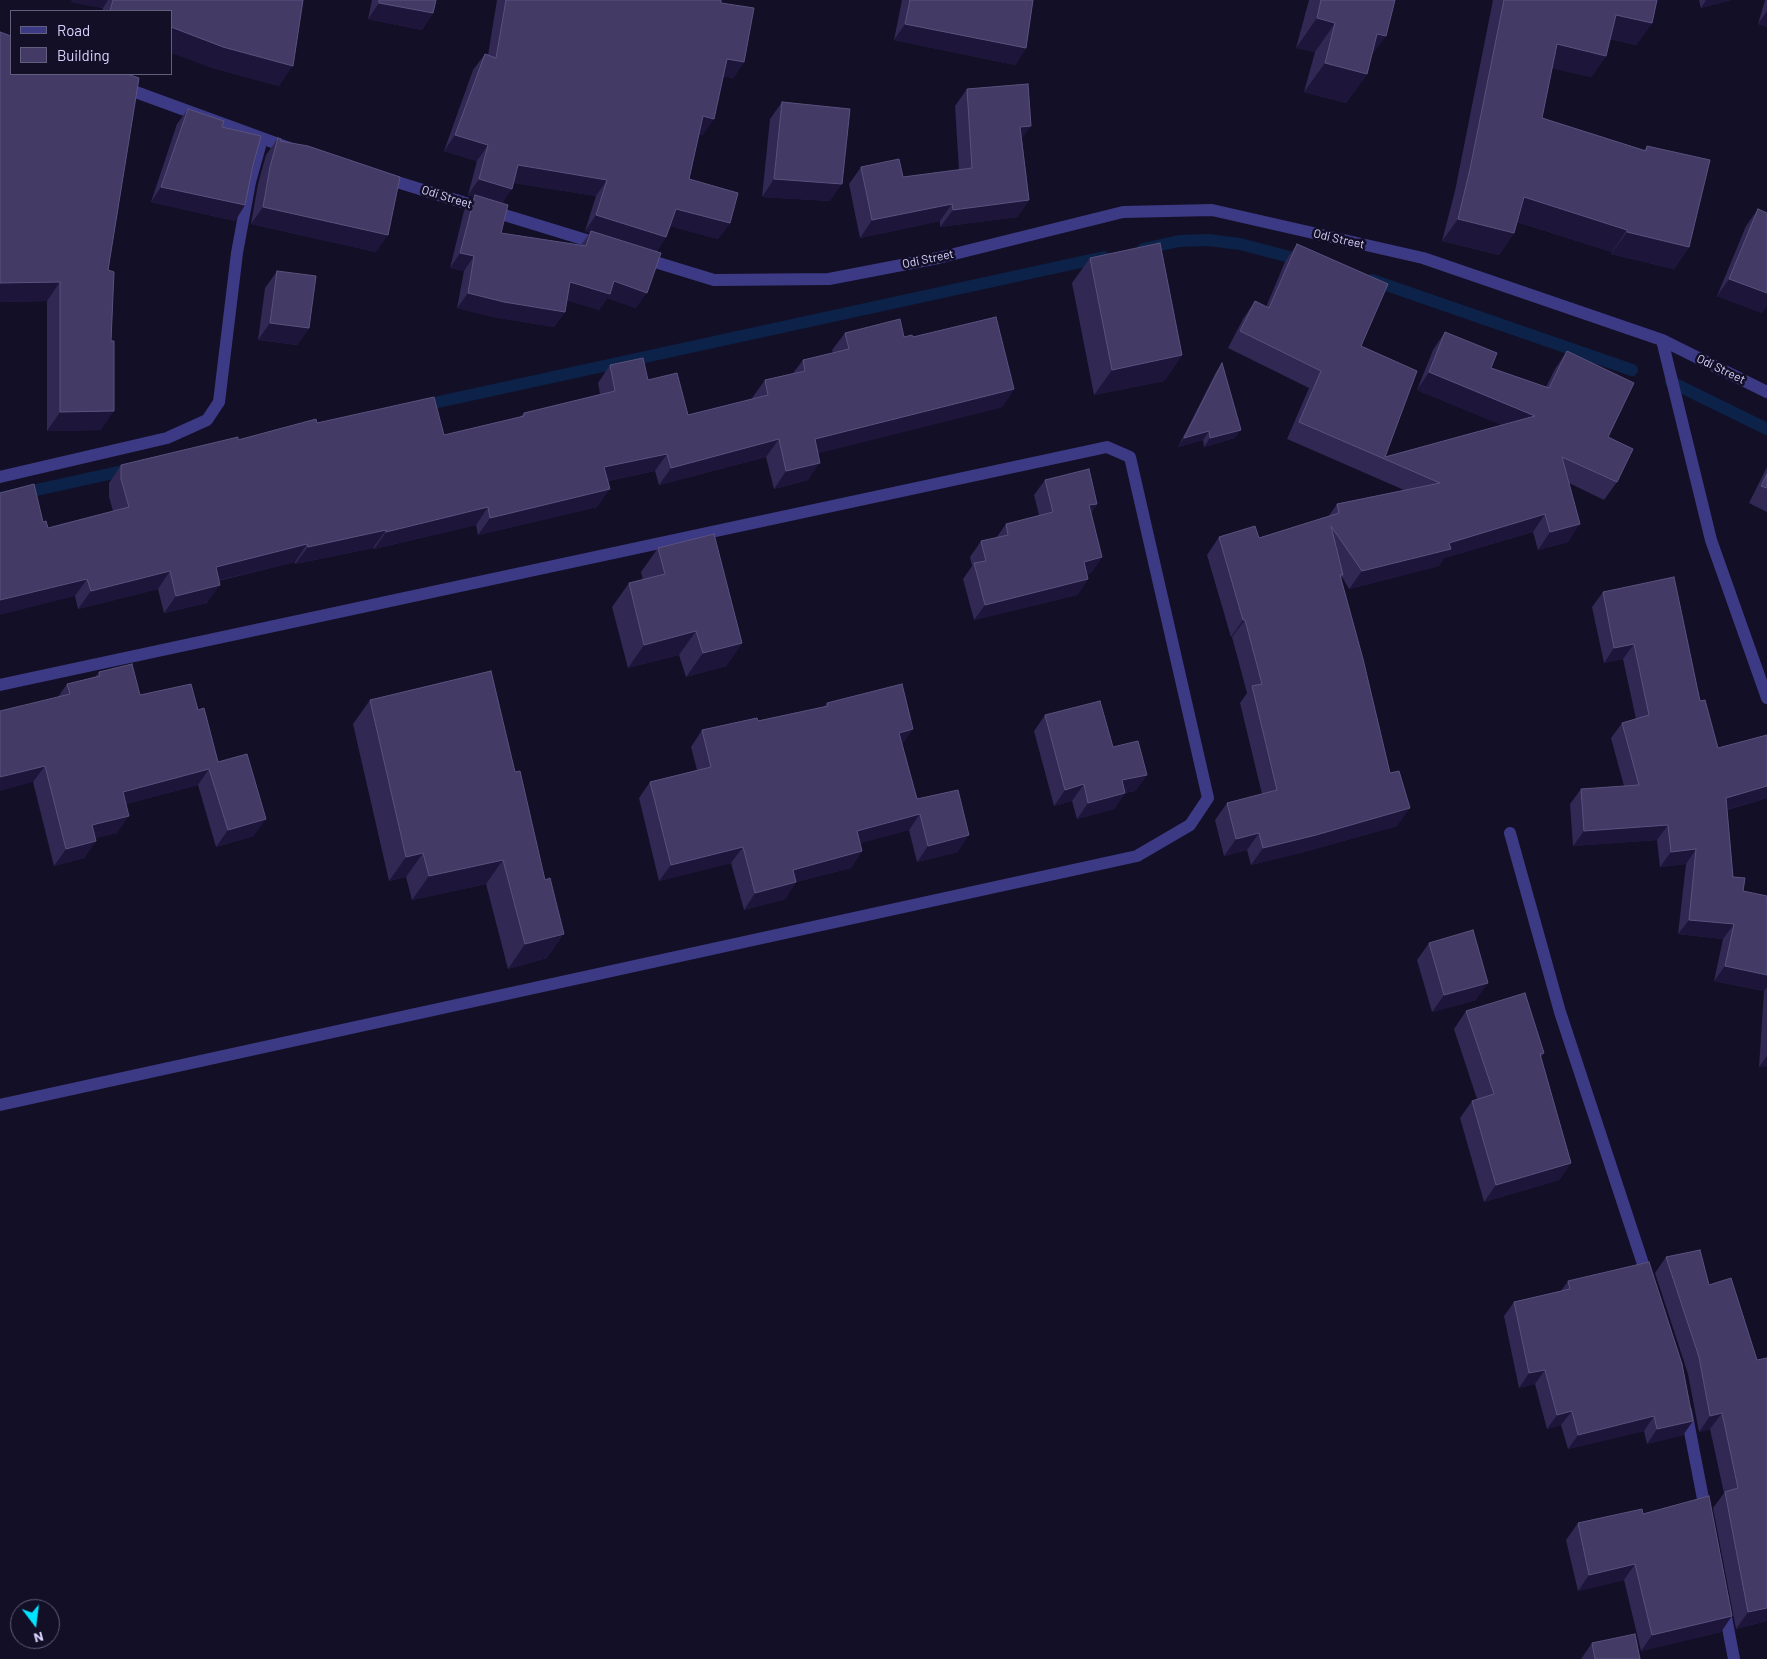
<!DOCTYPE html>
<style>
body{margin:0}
#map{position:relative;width:1767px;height:1659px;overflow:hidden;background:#130f26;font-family:Barlow,sans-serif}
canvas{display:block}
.legend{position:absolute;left:10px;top:10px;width:162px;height:65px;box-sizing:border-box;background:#130f26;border:1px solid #625e7d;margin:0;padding:6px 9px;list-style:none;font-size:15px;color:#d9d4ff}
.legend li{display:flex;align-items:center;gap:10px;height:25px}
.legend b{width:25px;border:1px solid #625e7d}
.north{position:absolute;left:10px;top:1599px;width:50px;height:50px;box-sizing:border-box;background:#130f26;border:1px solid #625e7d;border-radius:50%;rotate:165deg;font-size:14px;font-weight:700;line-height:20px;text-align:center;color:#d9d4ff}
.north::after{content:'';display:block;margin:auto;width:18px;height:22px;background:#00e5ff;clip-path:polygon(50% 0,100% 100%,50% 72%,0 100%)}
</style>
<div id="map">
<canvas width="1767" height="1659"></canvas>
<ul class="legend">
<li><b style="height:6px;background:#3d3a85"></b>Road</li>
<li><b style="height:14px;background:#433a66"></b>Building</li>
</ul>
<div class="north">N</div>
</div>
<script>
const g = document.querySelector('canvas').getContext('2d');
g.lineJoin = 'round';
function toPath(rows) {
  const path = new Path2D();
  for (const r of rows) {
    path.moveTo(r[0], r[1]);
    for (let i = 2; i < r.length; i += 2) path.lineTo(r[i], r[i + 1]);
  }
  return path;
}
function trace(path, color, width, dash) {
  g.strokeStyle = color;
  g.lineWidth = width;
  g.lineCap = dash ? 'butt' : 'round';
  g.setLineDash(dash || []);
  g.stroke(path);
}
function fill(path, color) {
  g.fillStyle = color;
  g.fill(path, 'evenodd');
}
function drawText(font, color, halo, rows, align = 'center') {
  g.font = font + ' Barlow,sans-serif';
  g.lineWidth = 5;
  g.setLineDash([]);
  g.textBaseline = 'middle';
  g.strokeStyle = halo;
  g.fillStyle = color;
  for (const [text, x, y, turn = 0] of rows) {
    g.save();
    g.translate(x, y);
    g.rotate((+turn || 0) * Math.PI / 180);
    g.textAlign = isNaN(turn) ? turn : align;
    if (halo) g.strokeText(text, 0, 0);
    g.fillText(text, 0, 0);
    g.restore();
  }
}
trace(toPath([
 [1143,249,1179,241,1208,240,1240,244,1305,261],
 [1372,280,1632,370],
 [1671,382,1767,429],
 [420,406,1104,257],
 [0,498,132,469]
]), '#0c2248', 12);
trace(toPath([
 [122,87,289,148],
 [384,178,599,244],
 [642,258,714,280,829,279,938,258,1123,212,1212,210,1423,258,1662,340,1767,392],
 [1662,340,1711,540,1767,698],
 [0,477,167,438,207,420,219,402,237,253,250,182,262,139],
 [0,685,1107,447,1130,457,1208,798,1190,825,1137,856,0,1105],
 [1510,833,1560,1012,1648,1279],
 [1686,1411,1706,1514],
 [1724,1607,1734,1659]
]), '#3d3a85', 12);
fill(toPath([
 [72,0,303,0,279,86,209,67,171,11,102,11,103,8,71,2],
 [372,0,436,0,433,13,422,30,368,19],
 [497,0,721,0,721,3,744,62,733,78,723,76,703,135,699,134,689,179,730,223,718,239,670,226,666,237,656,252,636,308,607,298,599,310,567,300,565,312,554,327,493,317,457,308,464,271,450,268,464,211,474,197,468,195,477,161,444,151,473,70,485,54,488,55],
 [514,183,596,196,585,231,590,233,580,246,501,233,502,204],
 [902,0,1033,0,1026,48,1015,65,894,40],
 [1309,0,1395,0,1371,57,1367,74,1346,103,1304,92,1315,52,1296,48],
 [1493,0,1657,0,1652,23,1636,45,1610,39,1606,56,1591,77,1552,68,1542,118,1644,150,1647,146,1689,247,1674,269,1611,254,1612,252,1517,222,1514,233,1499,255,1442,241,1455,191],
 [1699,0,1731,0,1701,8],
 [1765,0,1767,0,1767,27,1758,24],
 [0,32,11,74,133,74,132,75,108,270,101,430,47,431,47,301,0,302],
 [967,89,1022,139,1029,200,1017,217,940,227,940,221,860,238,849,184,861,167,903,177,959,170,955,106],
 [782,102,830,201,762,197,770,119],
 [188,109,222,127,253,165,245,205,235,221,151,202,177,124],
 [278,138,280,141,376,252,251,224,258,184,266,155],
 [1758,209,1762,313,1717,296,1746,226],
 [1297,244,1361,346,1385,457,1502,425,1417,390,1433,350,1445,332,1491,368,1546,387,1555,369,1567,351,1608,437,1617,482,1604,500,1569,483,1568,542,1538,550,1533,532,1444,558,1439,566,1349,589,1342,577,1341,578,1397,826,1304,852,1251,865,1247,850,1224,856,1215,820,1227,803,1262,794,1240,703,1247,693,1232,637,1231,637,1207,555,1219,537,1259,538,1328,517,1337,504,1404,490,1287,439,1309,388,1228,348,1243,319,1255,301,1266,307,1285,262],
 [1090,258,1182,355,1164,381,1094,395,1072,283],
 [277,271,309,328,297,345,258,340,265,288],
 [845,333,904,337,913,337,1014,389,1002,407,818,453,808,480,774,489,766,457,659,485,655,471,608,481,597,507,478,535,476,525,374,549,373,548,295,564,295,562,218,581,207,603,164,613,158,589,78,609,75,596,43,522,48,528,113,511,109,497,109,483,121,465,317,423,444,435,520,417,524,413,600,394,598,383,610,365,648,380,688,415,753,399,752,398,765,380,793,373,803,360,833,353,832,350],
 [1222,363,1235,438,1204,447,1203,440,1178,447,1216,372],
 [1767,467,1767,512,1749,503],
 [1045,480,1097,504,1091,513,1102,557,1091,573,1087,574,1088,579,1077,595,974,620,963,579,972,566,970,557,981,541,996,538,1006,524,1039,515,1034,495],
 [658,548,742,643,726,666,686,677,679,655,628,668,612,607,629,583,643,580,641,572],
 [1603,592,1700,701,1718,748,1767,735,1767,798,1727,810,1733,877,1743,891,1767,896,1767,1067,1759,1067,1764,991,1714,981,1723,939,1678,934,1686,864,1660,867,1657,840,1573,846,1570,804,1581,789,1624,786,1611,738,1622,723,1636,719,1623,659,1604,663,1592,607],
 [491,671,547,958,508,969,486,884,412,900,406,877,389,881,353,724,370,700],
 [99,672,140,695,198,710,218,762,254,836,216,847,198,785,126,804,117,833,95,838,96,841,84,858,54,866,33,782,58,697,67,684,95,677],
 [827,703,902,745,917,799,958,852,917,862,909,830,860,843,862,851,851,868,796,882,785,899,744,910,731,863,659,881,639,798,650,782,697,770,691,747,702,730,758,721,824,707],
 [1045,715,1113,747,1147,775,1135,791,1125,793,1114,809,1077,819,1072,801,1054,806,1034,731],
 [1429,943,1476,1000,1432,1012,1417,960],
 [1466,1011,1544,1053,1541,1057,1571,1163,1559,1180,1484,1202,1460,1118,1472,1101,1477,1099,1454,1029],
 [1700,1250,1767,1621,1736,1629,1713,1508,1724,1493,1710,1429,1699,1432,1688,1374,1655,1273,1666,1257],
 [1568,1281,1693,1421,1683,1435,1647,1444,1644,1431,1568,1449,1561,1425,1547,1429,1535,1384,1519,1388,1504,1316,1514,1302,1561,1291],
 [1643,1514,1721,1632,1641,1651,1624,1580,1578,1591,1566,1540,1578,1523],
 [1592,1643,1640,1659,1581,1659]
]), '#312854');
fill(toPath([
 [72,0,108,0,103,8,71,2],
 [1706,0,1731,0,1701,8],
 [379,3,433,13,422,30,368,19],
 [1767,11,1767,27,1758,24],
 [1616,15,1652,23,1636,45,1600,37],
 [1317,18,1335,23,1315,52,1296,48],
 [905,24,1026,48,1015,65,894,40],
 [171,27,293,66,279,86,209,67,171,53],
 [1377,34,1386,36,1365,65],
 [1557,44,1606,56,1591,77,1541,66],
 [727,59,744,62,733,78,716,75],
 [1325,63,1367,74,1346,103,1304,92],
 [703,116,714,119,703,135,692,132],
 [1031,126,1019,143,1020,127],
 [455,135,488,145,477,161,444,151],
 [518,165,607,180,596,196,507,182],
 [479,179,512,189,501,205,475,195,474,197,468,195],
 [774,179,842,184,830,201,762,197],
 [161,187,245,205,235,221,151,202],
 [1524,197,1627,230,1612,252,1508,219],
 [1029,200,1017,217,940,227,953,210],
 [952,204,940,221,860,238,872,220],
 [263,207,388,235,376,252,251,224],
 [676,209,730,223,718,239,665,225],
 [596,215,666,237,655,253,591,231,590,233,585,231],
 [1458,219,1514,233,1499,255,1442,241],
 [1627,232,1689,247,1674,269,1611,254],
 [460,253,474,256,464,271,450,268],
 [1729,279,1767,293,1767,306,1762,313,1717,296],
 [614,281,647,293,636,308,607,298,599,310,559,298,570,282],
 [60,282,47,301,0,302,0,283],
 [468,293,565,312,554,327,493,317,457,308],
 [270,323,309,328,297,345,258,340],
 [1182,355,1164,381,1094,395,1112,370],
 [1429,372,1535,416,1523,434,1417,390],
 [1014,389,1002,407,802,457,815,439],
 [114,411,101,430,47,431,60,412],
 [1241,430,1235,438,1204,447,1210,438],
 [1209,431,1203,440,1178,447,1184,438],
 [779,439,766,457,659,485,671,468],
 [667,454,655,471,592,484,604,467],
 [820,463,808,480,774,489,786,471],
 [610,489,597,507,478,535,490,518],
 [1097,504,1086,519,1089,505],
 [488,507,476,525,374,549,386,532],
 [1545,514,1533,532,1444,558,1439,566,1349,589,1362,571,1449,543],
 [1580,524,1568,542,1538,550,1550,532],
 [386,530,373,548,295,564,308,547],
 [307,544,295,562,203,584,216,567],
 [1102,557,1091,573,1073,577,1084,562],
 [170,571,158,589,78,609,91,591],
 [87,579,75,596,0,615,0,600],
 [1088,579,1077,595,974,620,985,605],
 [220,585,207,603,164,613,176,596],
 [1243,620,1245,620,1232,637,1231,637],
 [696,631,679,655,628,668,644,645],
 [742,643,726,666,686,677,703,653],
 [1634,644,1623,659,1604,663,1614,648],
 [913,729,902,745,899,733],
 [45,766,33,782,0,791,0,777],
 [209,769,198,785,111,808,123,792],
 [1147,775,1135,791,1125,793,1114,809,1077,819,1088,803,1122,780],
 [1084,784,1072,801,1054,806,1065,790],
 [1767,786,1767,798,1715,813,1726,798],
 [1410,808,1397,826,1304,852,1251,865,1263,848],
 [920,814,909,830,845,847,857,831],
 [129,816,117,833,80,842,92,825],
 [266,819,254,836,216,847,228,830],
 [1668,825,1657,840,1573,846,1584,831],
 [1259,833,1247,850,1224,856,1236,839],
 [969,835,958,852,917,862,928,846],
 [96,841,84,858,54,866,66,849],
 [743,847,731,863,659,881,671,865],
 [1696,849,1686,864,1660,867,1671,852],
 [862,851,851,868,781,886,793,870],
 [423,853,406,877,389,881,406,857],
 [503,860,486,884,412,900,429,876],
 [796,882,785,899,744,910,755,893],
 [1689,920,1734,924,1723,939,1678,934],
 [564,934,547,958,508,969,525,944],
 [1725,966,1767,975,1767,987,1764,991,1714,981],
 [1488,983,1476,1000,1432,1012,1444,995],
 [1767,1056,1767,1067,1759,1067],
 [1571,1163,1559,1180,1484,1202,1496,1185],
 [1545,1370,1535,1384,1519,1388,1529,1373],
 [1572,1411,1561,1425,1547,1429,1557,1415],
 [1722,1413,1710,1429,1699,1432,1710,1416],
 [1654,1416,1644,1431,1568,1449,1578,1435],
 [1693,1421,1683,1435,1647,1444,1657,1429],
 [1635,1564,1624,1580,1578,1591,1589,1575],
 [1767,1608,1767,1621,1736,1629,1748,1612],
 [1732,1616,1721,1632,1641,1651,1652,1635]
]), '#1d163a');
const building = toPath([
 [113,0,303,0,293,66,223,47,171,27,171,11,110,11,113,0],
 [379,0,436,0,433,13,379,3,379,0],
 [506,0,721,0,721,3,754,8,744,62,727,59,714,119,703,116,689,179,738,193,730,223,676,209,666,237,596,215,607,180,518,165,512,189,479,179,488,145,455,135,485,54,496,58,506,0],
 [910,0,1033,0,1026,48,905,24,910,0],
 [1321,0,1395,0,1386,36,1377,34,1367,74,1325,63,1335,23,1317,18,1321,0],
 [1504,0,1657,0,1652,23,1616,15,1606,56,1557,44,1542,118,1646,151,1647,146,1710,160,1689,247,1627,232,1627,230,1524,197,1514,233,1458,219,1470,169,1504,0],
 [0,32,11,36,11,74,127,74,139,78,108,270,114,272,111,341,114,341,114,411,60,412,60,282,0,283,0,32],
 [1028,84,1031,126,1020,127,1029,200,953,210,952,204,872,220,861,167,899,159,903,177,972,168,967,89,1028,84],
 [782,102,850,109,842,184,774,179,782,102],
 [188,109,224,121,222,127,261,136,253,165,245,205,161,187,188,109],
 [278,138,281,139,280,141,308,146,400,177,388,235,263,207,270,167,278,138],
 [475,195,508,205,501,233,586,246,591,231,661,253,647,293,614,281,610,294,570,282,565,312,504,302,468,293,474,256,460,253,475,195],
 [1758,209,1767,213,1767,293,1729,279,1758,209],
 [1160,243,1182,355,1112,370,1090,258,1160,243],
 [1297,244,1388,284,1361,346,1417,371,1385,457,1535,416,1429,372,1445,332,1497,353,1491,368,1549,388,1567,351,1634,383,1608,437,1633,449,1617,482,1562,457,1580,524,1550,532,1545,514,1449,543,1451,549,1362,571,1331,526,1343,575,1340,575,1363,659,1390,773,1399,771,1410,808,1316,835,1263,848,1259,833,1236,839,1227,803,1277,790,1252,686,1262,684,1245,620,1243,620,1219,537,1255,526,1259,538,1339,513,1337,504,1440,483,1299,422,1321,371,1240,331,1255,301,1269,308,1297,244],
 [277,271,316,276,309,328,270,323,277,271],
 [996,317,1014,389,815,439,820,463,786,471,779,439,671,468,667,454,604,467,610,489,490,518,488,507,386,532,386,530,308,547,307,544,216,567,220,585,176,596,170,571,91,591,87,579,0,600,0,493,34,484,43,522,46,521,48,528,129,507,121,479,121,465,238,437,238,440,316,419,317,423,434,397,444,435,524,416,524,413,615,391,610,365,643,358,648,380,677,373,688,415,768,395,765,380,805,371,803,360,849,349,845,333,900,319,904,337,912,335,913,337,996,317],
 [1222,363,1241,430,1210,438,1209,431,1184,438,1222,363],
 [1089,469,1097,504,1089,505,1102,557,1084,562,1088,579,985,605,974,563,986,561,981,541,1008,535,1006,524,1053,512,1045,480,1089,469],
 [1767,474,1767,488,1761,486,1767,474],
 [714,534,742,643,703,653,696,631,644,645,629,583,665,574,658,548,714,534],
 [1674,577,1700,701,1705,700,1718,748,1767,735,1767,786,1726,798,1733,877,1745,878,1743,891,1767,896,1767,975,1725,966,1734,924,1689,920,1696,849,1671,852,1668,825,1584,831,1581,789,1639,785,1622,723,1649,715,1634,644,1614,648,1603,592,1674,577],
 [132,664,140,695,191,684,198,710,204,708,218,762,247,754,266,819,228,830,209,769,123,792,129,816,92,825,96,841,66,849,45,766,0,777,0,711,70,694,67,684,100,676,99,672,132,664],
 [491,671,515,772,520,771,545,880,550,878,564,934,525,944,503,860,429,876,423,853,406,857,370,700,491,671],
 [902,684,913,729,899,733,917,799,958,790,969,835,928,846,920,814,857,831,862,851,793,870,796,882,755,893,743,847,671,865,650,782,711,767,702,730,757,718,758,721,828,706,827,703,902,684],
 [1100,701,1113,747,1138,741,1147,775,1122,780,1125,793,1088,803,1084,784,1065,790,1045,715,1100,701],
 [1473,930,1488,983,1444,995,1429,943,1473,930],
 [1525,993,1544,1053,1540,1054,1571,1163,1496,1185,1472,1101,1494,1094,1466,1011,1525,993],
 [1700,1250,1709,1285,1731,1278,1757,1360,1767,1358,1767,1608,1748,1612,1725,1492,1738,1488,1722,1413,1710,1416,1699,1357,1666,1257,1700,1250],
 [1649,1262,1682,1364,1693,1421,1657,1429,1654,1416,1578,1435,1572,1411,1557,1415,1545,1370,1529,1373,1514,1302,1570,1289,1568,1281,1649,1262],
 [1709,1496,1732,1616,1652,1635,1635,1564,1589,1575,1578,1523,1642,1509,1643,1514,1709,1496],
 [1635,1634,1640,1659,1595,1659,1592,1643,1635,1634]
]);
fill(building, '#433a66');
trace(building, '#5a527e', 1);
drawText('12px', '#d9d4ff', '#130f26', [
 ["Odi Street",447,197,17],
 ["Odi Street",1339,239,13],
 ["Odi Street",928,259,-12],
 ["Odi Street",1721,369,26]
]);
</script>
